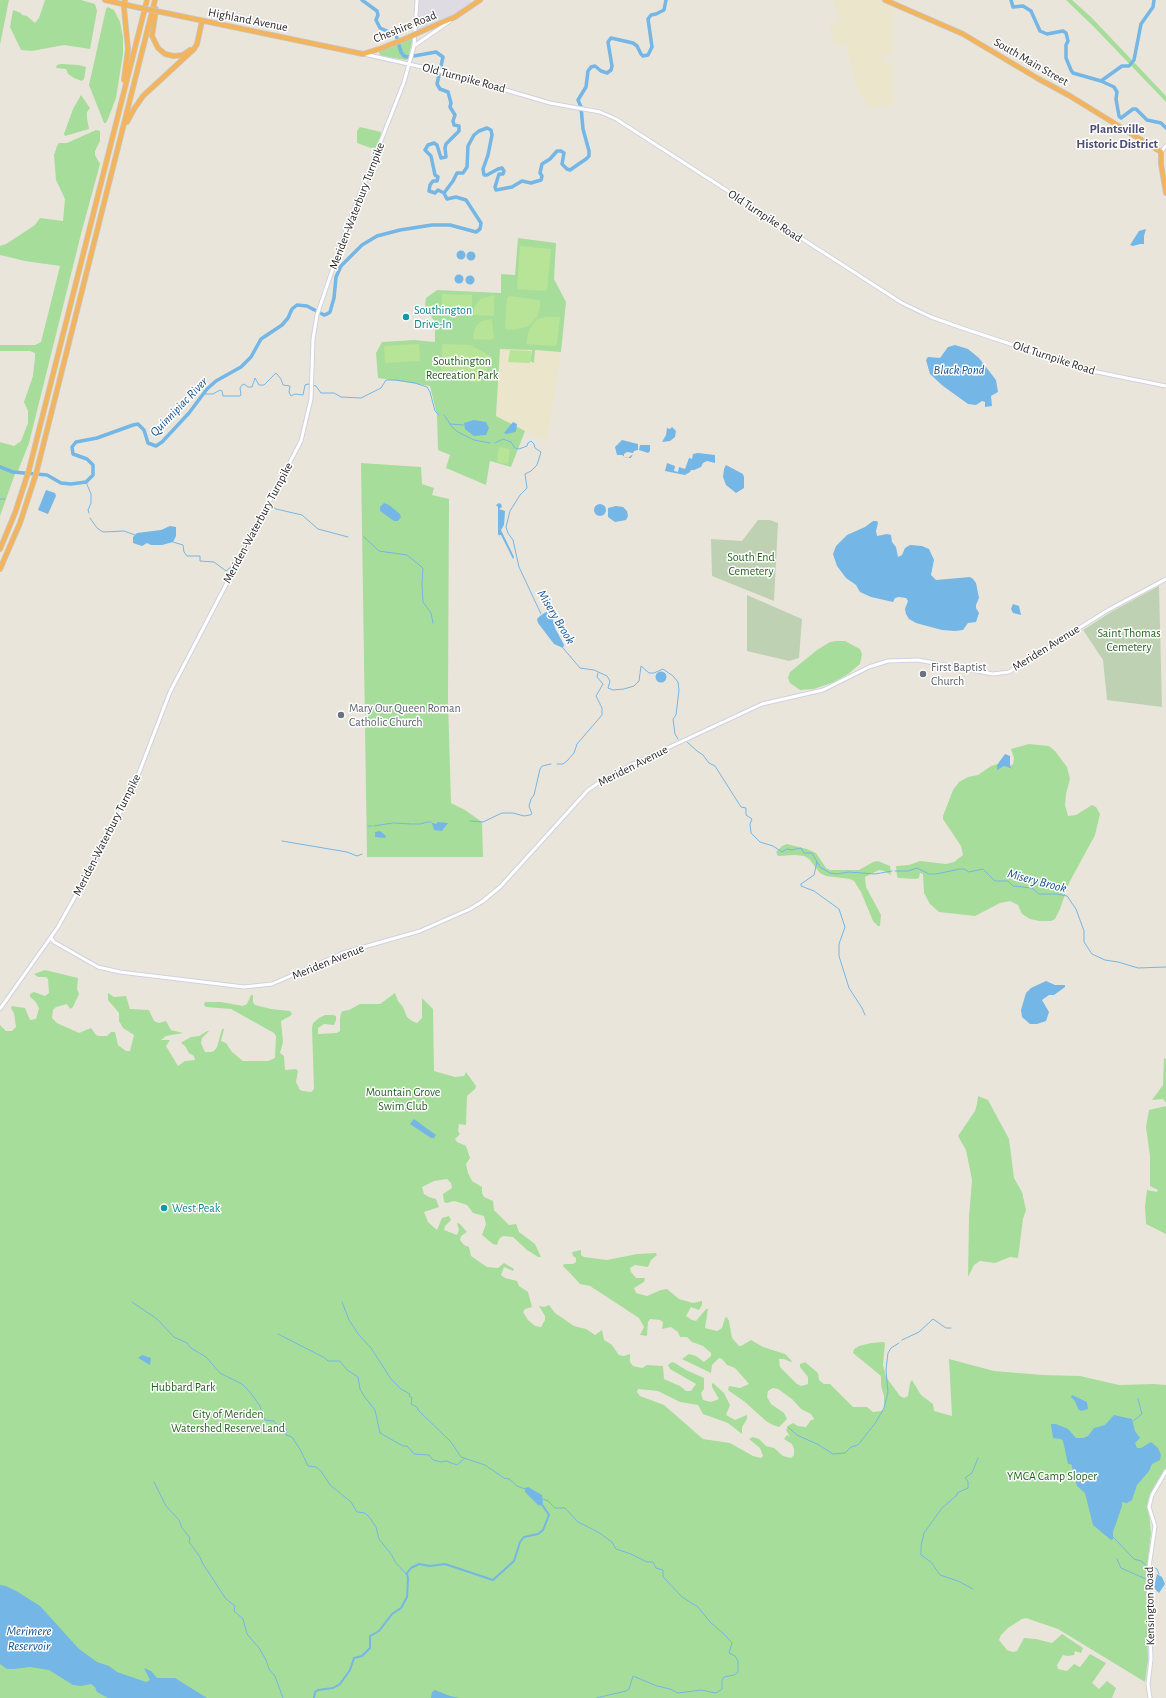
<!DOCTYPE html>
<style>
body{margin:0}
canvas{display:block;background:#eae5db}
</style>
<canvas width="1166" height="1698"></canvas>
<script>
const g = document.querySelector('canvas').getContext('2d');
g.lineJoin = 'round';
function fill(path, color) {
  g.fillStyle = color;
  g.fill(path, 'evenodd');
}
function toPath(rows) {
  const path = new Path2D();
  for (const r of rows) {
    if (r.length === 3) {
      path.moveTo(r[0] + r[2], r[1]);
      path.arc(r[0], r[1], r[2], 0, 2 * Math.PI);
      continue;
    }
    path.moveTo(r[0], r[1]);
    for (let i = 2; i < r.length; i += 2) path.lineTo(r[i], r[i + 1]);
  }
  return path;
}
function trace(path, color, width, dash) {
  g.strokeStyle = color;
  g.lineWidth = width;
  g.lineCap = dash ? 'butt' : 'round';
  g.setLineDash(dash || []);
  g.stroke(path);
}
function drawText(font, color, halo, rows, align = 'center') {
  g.font = font + ' "Alegreya Sans",sans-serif';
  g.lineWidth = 3;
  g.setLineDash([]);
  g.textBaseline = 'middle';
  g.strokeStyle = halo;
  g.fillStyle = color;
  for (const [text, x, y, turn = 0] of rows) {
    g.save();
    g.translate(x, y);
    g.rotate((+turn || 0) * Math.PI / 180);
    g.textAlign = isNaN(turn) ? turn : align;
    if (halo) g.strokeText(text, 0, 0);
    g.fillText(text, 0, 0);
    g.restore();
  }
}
fill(toPath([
 [419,0,470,0,472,3,450,17,417,32]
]), '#dedbe2');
fill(toPath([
 [833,0,879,0,893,5,893,54,884,54,884,63,893,63,893,106,867,108,864,95,859,95,845,44,835,47,829,24,839,21],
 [500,348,561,352,547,442,496,416]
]), '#ebe5cb');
fill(toPath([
 [0,0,9,0,0,45],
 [45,0,81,0,95,4,97,11,90,49,64,45,32,51,21,50,10,27,13,10,21,13,22,15,27,16,35,23,39,18],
 [1066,0,1072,0,1091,17,1166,96,1166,102,1094,27],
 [108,7,114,10,120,22,123,37,123,54,116,98,108,119,106,123,104,123,89,85,106,9],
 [413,38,408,59,406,60,381,56,378,51],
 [61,64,79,65,86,67,84,79,82,81,74,78,68,74,66,69,56,68,57,65],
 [81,95,90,108,87,112,87,118,89,129,65,136,64,134,73,109],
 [360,127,381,132,382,135,377,150,357,143,357,131],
 [96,130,100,131,100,141,95,151,95,155,100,164,81,234,29,443,18,471,16,471,0,516,0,442,14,446,21,441,28,423,28,411,24,402,33,376,35,357,35,353,30,351,0,351,0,345,35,345,41,342,60,266,25,261,0,255,0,246,6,244,35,225,40,218,63,221,65,199,56,180,54,155,57,146,59,143,67,143],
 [518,238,556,243,554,279,566,302,561,352,535,350,534,363,530,361,532,350,500,349,496,416,525,431,511,467,490,461,486,485,446,468,450,455,438,450,437,415,430,386,378,378,376,353,382,342,414,340,435,342,435,323,425,305,426,298,437,290,501,293,501,274,515,275],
 [361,463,421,467,422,484,434,488,432,495,449,499,448,701,451,803,465,810,482,822,483,857,367,857],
 [836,641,845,641,860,649,862,654,860,664,848,674,834,682,814,689,800,690,790,683,788,678,790,672,817,650,830,642],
 [1029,744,1049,746,1055,751,1067,767,1070,779,1066,794,1065,805,1068,816,1076,815,1092,805,1096,807,1100,814,1095,835,1069,883,1060,909,1055,919,1051,921,1039,921,1030,919,1022,914,1018,905,1010,901,1000,903,975,916,939,912,930,904,924,893,923,874,920,873,919,878,916,879,898,878,897,876,896,866,909,865,920,861,946,864,954,862,963,855,961,846,943,819,943,816,953,790,959,782,968,777,978,775,991,766,998,764,997,765,998,768,1004,766,1011,769,1010,766,1013,764,1014,758,1011,749],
 [787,844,807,849,816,853,826,868,830,870,859,870,873,862,878,861,890,866,891,875,884,871,879,870,865,877,866,887,881,915,880,926,878,926,873,921,861,892,854,881,850,879,826,876,820,873,809,859,804,856,795,855,778,856,776,852,782,846],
 [45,970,78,978,77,989,79,994,73,1007,70,1009,67,1004,56,1007,53,1010,52,1018,57,1023,79,1033,91,1028,96,1035,99,1036,107,1036,111,1032,115,1032,118,1045,126,1051,130,1051,134,1035,123,1028,119,1021,119,1013,108,1000,108,993,114,997,126,996,130,1009,149,1010,154,1021,159,1023,166,1021,171,1030,183,1033,166,1036,161,1040,170,1040,166,1046,178,1066,185,1061,195,1060,194,1056,189,1053,185,1046,181,1043,182,1042,191,1037,199,1036,207,1031,209,1031,202,1038,201,1043,205,1052,211,1052,214,1051,217,1047,222,1029,224,1029,221,1041,226,1043,232,1052,243,1061,268,1061,275,1058,276,1036,274,1033,231,1009,206,1007,204,1005,205,1002,221,1002,243,1006,247,1004,251,995,253,995,253,1002,255,1005,271,1009,290,1011,292,1014,290,1016,281,1021,283,1042,280,1053,284,1056,285,1070,296,1069,298,1071,296,1082,300,1090,303,1091,311,1092,314,1089,312,1028,313,1023,319,1018,325,1015,333,1015,336,1016,336,1020,334,1025,324,1024,318,1028,318,1034,337,1033,340,1031,340,1019,341,1013,343,1011,349,1010,360,1004,380,1004,395,993,398,1001,403,1007,407,1017,412,1021,417,1023,422,1018,422,998,433,1009,434,1071,455,1077,464,1076,466,1072,476,1086,475,1089,467,1096,466,1125,459,1124,458,1131,460,1134,455,1139,457,1142,466,1146,470,1158,466,1164,468,1173,472,1181,482,1187,482,1193,484,1197,493,1201,494,1210,509,1225,516,1224,519,1232,535,1244,541,1257,538,1257,527,1250,513,1237,503,1236,499,1239,497,1245,493,1244,482,1235,486,1224,484,1216,473,1213,467,1205,461,1203,454,1201,447,1203,444,1202,443,1194,452,1188,451,1183,447,1179,434,1181,422,1187,424,1194,429,1197,436,1199,439,1207,424,1212,428,1222,437,1230,442,1218,449,1216,451,1220,445,1226,444,1230,457,1235,459,1230,457,1223,460,1224,467,1232,461,1236,460,1240,464,1245,469,1247,471,1256,487,1267,498,1268,504,1263,514,1269,513,1271,504,1267,501,1275,505,1278,517,1281,519,1286,528,1292,532,1307,525,1309,523,1312,528,1320,535,1326,541,1327,545,1320,545,1316,539,1306,544,1307,549,1305,555,1313,574,1326,586,1329,595,1335,602,1330,604,1340,611,1344,619,1355,624,1356,630,1354,630,1362,633,1366,642,1368,647,1365,663,1366,664,1379,680,1386,686,1391,691,1391,696,1384,670,1369,668,1365,672,1362,675,1363,686,1370,704,1378,704,1389,701,1393,703,1400,711,1402,719,1399,712,1387,712,1384,713,1383,724,1393,730,1405,726,1415,735,1420,747,1415,747,1419,742,1427,742,1434,728,1423,703,1414,698,1405,680,1402,658,1391,638,1389,637,1392,640,1396,664,1405,703,1439,730,1443,753,1456,761,1458,763,1456,760,1448,749,1439,753,1437,759,1439,766,1446,774,1448,783,1456,791,1458,794,1455,794,1449,792,1444,784,1439,787,1435,790,1437,786,1430,788,1426,793,1423,798,1426,806,1427,811,1420,813,1420,814,1419,811,1414,801,1409,792,1399,778,1389,773,1388,768,1391,767,1397,771,1404,784,1413,787,1419,779,1427,773,1425,766,1421,745,1402,728,1390,729,1386,740,1388,749,1384,735,1368,727,1365,722,1359,719,1358,712,1365,711,1373,684,1360,682,1359,689,1354,696,1356,704,1362,711,1356,711,1353,703,1346,692,1342,687,1337,680,1337,678,1332,671,1327,662,1329,663,1322,660,1320,650,1319,648,1322,647,1335,646,1336,641,1335,640,1335,644,1327,639,1318,590,1286,580,1284,569,1272,563,1266,564,1264,573,1264,576,1262,576,1258,573,1256,572,1252,581,1250,581,1255,584,1257,607,1260,637,1254,656,1253,657,1255,651,1260,648,1267,635,1265,630,1268,631,1272,636,1278,645,1278,644,1282,634,1288,636,1293,647,1296,661,1290,667,1289,679,1299,693,1303,702,1301,702,1305,699,1310,691,1307,686,1316,692,1320,696,1321,706,1309,708,1309,705,1328,717,1331,722,1328,725,1318,727,1317,729,1321,732,1338,739,1346,741,1346,751,1340,763,1347,785,1354,792,1361,791,1362,784,1359,779,1359,780,1367,797,1384,801,1386,808,1384,808,1377,800,1367,800,1364,805,1362,818,1373,819,1380,824,1384,830,1384,853,1407,867,1407,873,1412,881,1411,884,1409,884,1396,881,1386,881,1376,853,1353,854,1349,859,1346,871,1343,883,1342,885,1343,883,1365,886,1377,900,1396,904,1398,908,1396,910,1383,912,1380,921,1395,933,1404,934,1411,952,1416,949,1359,994,1371,1043,1375,1080,1376,1119,1385,1153,1384,1166,1385,1166,1468,1148,1500,1151,1533,1146,1577,1148,1660,1145,1682,1058,1629,1026,1618,1022,1619,1008,1628,1001,1635,999,1640,1007,1650,1013,1652,1017,1651,1024,1638,1036,1639,1052,1643,1062,1634,1083,1648,1081,1653,1075,1651,1074,1655,1068,1656,1063,1655,1057,1665,1058,1669,1067,1671,1074,1664,1080,1667,1090,1654,1106,1663,1092,1683,1099,1689,1107,1681,1116,1688,1112,1698,0,1698,0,1025,6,1031,12,1031,16,1027,14,1013,11,1008,12,1006,25,1008,30,1020,36,1019,39,1008,35,1001,30,997,30,994,34,992,45,996,49,993,48,979,46,977,38,977,34,974],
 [1164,1058,1166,1059,1166,1103,1163,1099,1152,1100,1163,1085],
 [978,1096,988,1100,1009,1139,1014,1178,1022,1192,1026,1210,1023,1219,1018,1258,1010,1257,995,1263,980,1261,974,1265,968,1277,969,1217,972,1180,966,1150,958,1136,975,1111,977,1104],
 [1166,1106,1166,1234,1146,1224,1145,1206,1147,1190,1157,1192,1158,1190,1150,1186,1150,1156,1146,1127,1149,1110]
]), '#a7dd9a');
fill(toPath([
 [758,520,770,520,778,523,774,601,712,576,711,539,742,541],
 [1159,586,1162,707,1107,700,1103,660,1083,630,1111,612],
 [747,595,802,619,799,658,789,661,747,651]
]), '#bed2b3');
fill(toPath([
 [520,246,551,249,547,291,517,289],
 [442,294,472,295,472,314,442,313],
 [494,295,494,314,493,316,473,315,475,306,480,299],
 [509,296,540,300,540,308,537,317,529,326,514,330,505,329,507,298],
 [545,317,560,317,557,344,555,346,526,344,529,330,536,320],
 [492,319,494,338,491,340,473,339,474,331,477,325,482,321],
 [419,344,420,361,385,363,384,346],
 [443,344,470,345,492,357,486,372,482,372,491,374,490,378,482,377,481,382,465,381,441,378,442,346],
 [510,350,531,351,530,363,508,362],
 [499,447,510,449,508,464,497,462]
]), '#b8e497');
fill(toPath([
 [1146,229,1144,236,1144,244,1140,244,1133,246,1130,245,1139,231],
 [461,255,4.5],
 [471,256,4.5],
 [459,279,4.5],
 [470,280,4.5],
 [955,345,968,349,979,358,996,380,998,392,991,396,992,406,985,407,985,402,982,401,976,405,968,404,943,386,930,374,926,360,928,357,940,358,948,347],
 [474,420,486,422,489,428,486,435,474,436,465,429,464,423],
 [513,422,517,424,516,431,515,432,506,434,504,433],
 [672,427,676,431,675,437,670,441,662,442,666,435,667,428,670,429],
 [622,440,638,444,638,450,634,451,633,453,627,452,624,454,624,457,628,458,633,454,631,458,626,458,622,455,617,455,615,447],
 [640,445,650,445,650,451,648,453,639,450],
 [698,453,715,455,715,463,707,461,703,463,701,467,694,470,691,470,690,472,685,475,665,471,667,463,675,466,674,471,678,472,679,467,685,469,689,458,692,459,693,454],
 [726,465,743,474,744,477,744,488,736,493,726,485,723,477,724,469],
 [46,490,55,493,56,496,48,514,38,510],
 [384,503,389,505,400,514,401,517,398,521,394,521,380,511,380,507],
 [499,503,501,504,502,507,499,509,505,511,504,525,501,530,514,557,513,559,501,535,499,535,502,540,498,534,498,507,496,505],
 [600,510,6],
 [616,506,623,507,627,511,628,516,626,520,615,522,608,517,608,508],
 [873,521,877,521,878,523,876,531,877,536,887,534,891,535,892,542,896,547,898,557,902,555,905,548,910,545,922,546,929,549,934,560,931,575,936,580,970,577,973,579,976,583,979,598,976,605,976,608,979,613,976,622,968,623,963,630,955,631,942,630,916,623,909,619,906,614,905,609,908,601,906,598,899,597,895,598,893,602,871,597,860,592,856,585,846,578,837,566,833,554,836,546,847,535,865,527],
 [170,526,176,527,176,536,173,542,162,545,151,545,147,543,142,546,133,543,133,537,137,533,161,530],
 [1013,604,1019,606,1021,615,1013,613,1011,609],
 [546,612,549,613,552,616,555,628,564,645,563,648,554,644,538,623,537,619,540,616],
 [661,677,5.5],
 [1005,754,1010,756,1010,766,1012,769,1004,766,997,770,997,765],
 [430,822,436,824,438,822,448,823,442,831,434,830,432,823],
 [380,831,386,836,385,838,375,837,375,832],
 [1046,981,1055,985,1065,985,1065,987,1054,995,1049,995,1042,1000,1049,1012,1046,1021,1037,1024,1030,1024,1022,1017,1021,1010,1026,993,1031,988],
 [414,1119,436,1135,434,1138,431,1138,410,1124],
 [142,1355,151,1358,150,1365,138,1358],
 [1072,1395,1087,1402,1088,1409,1081,1411,1078,1409,1075,1401,1071,1397],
 [1114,1415,1132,1419,1135,1431,1140,1438,1135,1443,1137,1448,1141,1448,1151,1442,1158,1448,1161,1455,1160,1460,1152,1464,1149,1471,1137,1485,1132,1500,1127,1503,1122,1502,1122,1506,1113,1532,1113,1539,1111,1540,1093,1525,1085,1493,1077,1486,1072,1467,1071,1464,1068,1464,1063,1441,1061,1439,1053,1438,1051,1425,1051,1424,1056,1424,1068,1429,1076,1438,1083,1438,1088,1436,1094,1428,1105,1425],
 [528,1487,542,1495,543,1506,538,1505,525,1492,525,1488],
 [1157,1574,1162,1577,1165,1584,1159,1593,1154,1588],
 [0,1585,6,1586,18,1592,40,1606,79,1649,97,1662,109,1666,117,1672,146,1682,150,1680,144,1668,151,1671,157,1678,175,1678,207,1698,108,1698,97,1692,95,1687,91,1684,81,1686,73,1685,49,1670,30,1667,14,1669,7,1669,0,1664],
 [435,1690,450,1696,460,1698,431,1698,432,1692]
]), '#74b6e5');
trace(toPath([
 [203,394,213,394,220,390,222,391,223,396,240,396,241,395,240,388,242,385,244,384,248,387,252,387,255,378,259,385,264,385,276,373,281,379,283,385,290,386,289,392,291,396,295,394,303,395,305,385,308,384,316,386,321,393,334,393,341,397,361,398,381,388,386,380,396,380,415,383,427,387,430,392,435,411,439,415],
 [444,415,453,428,458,432,474,440,490,443],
 [450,424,463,425],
 [495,443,503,439,511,442,515,448,519,449,527,446,528,443,531,441,534,444,535,448,541,452,537,465,531,471,525,474,527,488,520,495,510,511,506,527,508,533,513,540,519,567,541,614],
 [86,482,91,494,91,503,88,510,89,513],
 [0,499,5,499],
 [270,505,276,509,302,515,318,529,348,537],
 [90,518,97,528,103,532,124,531,135,535],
 [248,535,266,504],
 [363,536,379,551,407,555,423,568,422,584,423,602,431,613,433,623],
 [173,542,183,545,184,552,187,556,200,556,200,561,214,562,226,571,231,567],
 [563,648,580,668,594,670,607,676,610,681,608,688,613,690,624,689,634,686,639,681,641,666,649,673,654,673,663,669,673,676,678,682,679,690,676,715,673,719,675,734,678,739],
 [687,742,697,751,703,755,709,763,715,766,741,807,746,808,746,815,752,819,750,824,751,833,760,842,773,846,782,852,787,849,792,850,801,848,804,853,812,853,820,867,830,873,836,874,849,872,875,874,892,871],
 [557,764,563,764,567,761,574,753,577,744,602,715,602,708,596,696,603,684,597,677,598,673],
 [470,821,483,822,502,813,513,813,524,816,530,815,532,814,529,806,531,799,534,795,540,769,542,766,551,764],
 [394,823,411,824],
 [412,824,420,824,427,822,431,822],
 [368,826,372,826],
 [374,826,393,823],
 [282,841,347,852,357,856,362,854],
 [817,862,814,875,801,884,801,886,814,891,839,909,845,927,839,944,839,956,849,988,862,1008,865,1015],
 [895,871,908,871,917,868,929,874,936,874,960,869,964,869,969,872,983,869,995,881,1008,881,1013,886,1032,888,1039,894,1056,894,1067,896,1076,909,1084,931,1084,942,1092,954,1105,960,1118,962,1138,968,1166,967],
 [132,1302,157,1319,174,1337,187,1343,191,1348,206,1357,220,1373,242,1384,250,1392,260,1406,265,1420,274,1421,276,1424,286,1429,286,1435,292,1437,301,1451,308,1466,316,1467,321,1471,330,1485,351,1502,357,1512,365,1513,370,1518,376,1527,379,1539,391,1554,396,1563,407,1575],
 [342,1302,349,1320,359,1335,371,1348,391,1379,401,1389,410,1394,409,1396,412,1398,411,1404,417,1407,418,1410,451,1442,461,1457,485,1465,504,1478,509,1479,517,1486,525,1489],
 [278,1334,325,1358,328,1361,340,1361,347,1370,358,1377,360,1389,364,1396,375,1410,380,1433,403,1446,407,1446,414,1454,429,1455,433,1460,441,1462,446,1461,457,1465,465,1458],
 [902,1340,919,1332,933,1319,946,1328,951,1328],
 [1133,1421,1142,1414,1138,1399],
 [788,1427,797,1435,819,1445,833,1454,845,1453,851,1447,858,1445,876,1422,884,1408,888,1392,886,1370,888,1353,891,1348,899,1343],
 [154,1482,166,1506,179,1520,182,1528,190,1538,189,1542,200,1557,203,1564,226,1599,235,1606,234,1611,243,1619,247,1634,259,1648,266,1660,269,1669,275,1676,283,1698],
 [543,1499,548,1501,555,1508,565,1508,578,1522,598,1532,612,1542,616,1549,631,1554,647,1562,653,1562,656,1568,663,1570,663,1577,666,1580,682,1597,698,1607,710,1622,725,1635,732,1643,729,1653,735,1656,738,1661,738,1672,734,1675,724,1677,722,1680,722,1689,716,1693,701,1690,678,1693,670,1689,657,1686,633,1676,629,1689,626,1691,596,1698],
 [1113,1537,1134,1559,1141,1561,1146,1565],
 [1117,1559,1121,1568,1146,1579],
 [1151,1566,1157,1569,1159,1574],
 [973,1589,958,1581,940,1575,931,1562,921,1555,921,1546,924,1533,942,1508,957,1495,957,1493,968,1488,968,1481,965,1478,972,1473,978,1458]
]), '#74b6e5', 1);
trace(toPath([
 [314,1698,315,1692,318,1690,333,1688,340,1684,350,1670,354,1658,362,1656,370,1648,370,1636,379,1631,392,1614,401,1608,407,1597,408,1579,407,1573,411,1568,419,1564,430,1566,445,1564,493,1580,514,1561,520,1542,524,1537,538,1534,543,1530,549,1515,543,1506]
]), '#74b6e5', 2);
trace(toPath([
 [362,0,377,11,378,15,376,20,380,28,396,35,397,38],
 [1011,0,1013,7,1023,6,1031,11,1040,31,1047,34,1063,31,1066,33,1068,41,1066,45,1066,58,1071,70,1073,73,1101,81,1114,87,1117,92,1116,99,1119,116,1121,118,1133,109,1136,109,1147,120,1161,123,1166,128],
 [399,45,401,52,404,56,408,57,436,52,443,57,437,84,440,89,448,92,451,103,450,107,455,115,453,121,454,125,459,126,459,131,446,144,445,148,446,157,441,158,437,145,434,143,428,145,425,150,431,156,435,175,438,177,437,181,433,181,430,185,429,191,435,193,438,190,444,193],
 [1101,81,1122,66,1129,66,1134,60,1141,24,1153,7,1154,0],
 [0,467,13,472,47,475,61,483,71,484,86,482,93,475,93,465,87,459,73,454,72,447,76,442,97,438,133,425,138,424,144,430,148,443,156,446,162,442,189,413,207,389,216,381,241,367,251,357,261,339,282,325,288,318,292,309,297,305,307,306,324,315,327,314,330,312,334,298,336,277,341,266,362,245,377,236,400,230,432,225,450,225,476,232,480,229,481,223,466,200,456,197,447,199,444,193,453,181,457,173,463,173,467,167,468,146,474,135,479,131,487,128,491,130,492,135,488,155,483,169,484,175,487,175,498,169,502,168,504,171,503,174,499,174,495,187,496,190,512,187,522,181,531,183,541,180,542,176,540,173,542,164,550,159,557,151,561,151,564,153,562,164,567,169,570,170,586,159,589,156,589,151,583,129,581,107,578,100,586,87,588,71,591,67,595,66,601,71,607,73,611,70,612,66,608,42,611,38,633,43,637,46,641,54,643,56,648,55,652,47,648,19,651,15,656,14,664,10,666,0]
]), '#74b6e5', 3.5);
const secondary = toPath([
 [414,46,450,21],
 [364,54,444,72,550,103,600,112,616,119,902,303,931,317,962,328,1092,371,1166,386],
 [1161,152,1166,146],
 [51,938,54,942,98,967,120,972,244,987,272,984,343,953,420,931,470,909,483,901,500,887,588,790,603,780,631,765,762,704,823,690,869,667,888,661,918,660,993,674,1009,672,1108,610,1166,579],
 [0,1009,58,927,107,839,137,778,170,692,301,441,311,399,313,339,317,315,346,230,404,82,414,46,417,0],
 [1150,1698,1148,1684,1151,1659,1148,1574,1155,1526,1149,1507,1152,1495,1166,1471]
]);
const highway = toPath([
 [105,0,140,8],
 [885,0,963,34,1037,78,1070,96,1161,152,1161,164,1166,193],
 [156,9,152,36,158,48,165,54,174,56,183,55,190,50],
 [161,12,363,54,382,48,407,38],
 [420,32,455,17,480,0],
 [124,80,128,49,124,8,125,0],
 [127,122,134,109,143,96,194,49,197,44,202,21],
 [0,549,15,513,29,470,147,0],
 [0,569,20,523,36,474,155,0]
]);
trace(secondary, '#d0d1e0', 5);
trace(highway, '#c7c7c7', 6);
trace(secondary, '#fff', 3);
trace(highway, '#f2b45d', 4.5);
const highwayBridge = toPath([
 [140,8,161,12],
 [407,38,420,32]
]);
trace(highwayBridge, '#c7c7c7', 6, []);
trace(highwayBridge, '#f2b45d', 4.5);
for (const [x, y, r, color] of [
 [406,317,4,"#0f9aa8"],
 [923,674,4,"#6b7280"],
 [341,715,4,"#6b7280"],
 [164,1208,4,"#0f9aa8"]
]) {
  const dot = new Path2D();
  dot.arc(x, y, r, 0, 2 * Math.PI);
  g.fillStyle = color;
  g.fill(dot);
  trace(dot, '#fff', 1.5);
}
drawText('12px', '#282828', '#fff', [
 ["Highland Avenue",248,20,11],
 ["Cheshire Road",405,27,-22],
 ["South Main Street",1031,62,30],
 ["Old Turnpike Road",464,78,15],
 ["Meriden-Waterbury Turnpike",357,206,-69],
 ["Old Turnpike Road",765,216,33],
 ["Old Turnpike Road",1054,358,18],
 ["Meriden-Waterbury Turnpike",258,523,-62],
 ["Meriden Avenue",1046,648,-32],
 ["Meriden Avenue",633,766,-27],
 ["Meriden-Waterbury Turnpike",107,835,-63],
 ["Meriden Avenue",328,962,-22],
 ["Kensington Road",1150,1606,-91]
]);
drawText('12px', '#0d838f', '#fff', [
 ["Southington",414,310],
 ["Drive-In",414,324],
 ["West Peak",172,1208]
], 'left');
drawText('12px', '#225f1e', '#fff', [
 ["Southington",462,361],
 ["Recreation Park",462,375],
 ["South End",751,557],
 ["Cemetery",751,571],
 ["Saint Thomas",1129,633],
 ["Cemetery",1129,647],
 ["Mountain Grove",403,1092],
 ["Swim Club",403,1106],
 ["Hubbard Park",183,1387],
 ["City of Meriden",228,1414],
 ["Watershed Reserve Land",228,1428],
 ["YMCA Camp Sloper",1052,1476]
]);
drawText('12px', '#5b616d', '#fff', [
 ["First Baptist",931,667],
 ["Church",931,681],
 ["Mary Our Queen Roman",349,708],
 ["Catholic Church",349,722]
], 'left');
drawText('bold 13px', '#4c4d75', '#fff', [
 ["Plantsville",1117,129],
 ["Historic District",1117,144]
]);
drawText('italic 13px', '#16538e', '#fff', [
 ["Black Pond",959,370],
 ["Quinnipiac River",179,407,-46],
 ["Misery Brook",556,617,59],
 ["Misery Brook",1037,881,15],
 ["Merimere",29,1631],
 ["Reservoir",29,1646]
]);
</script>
